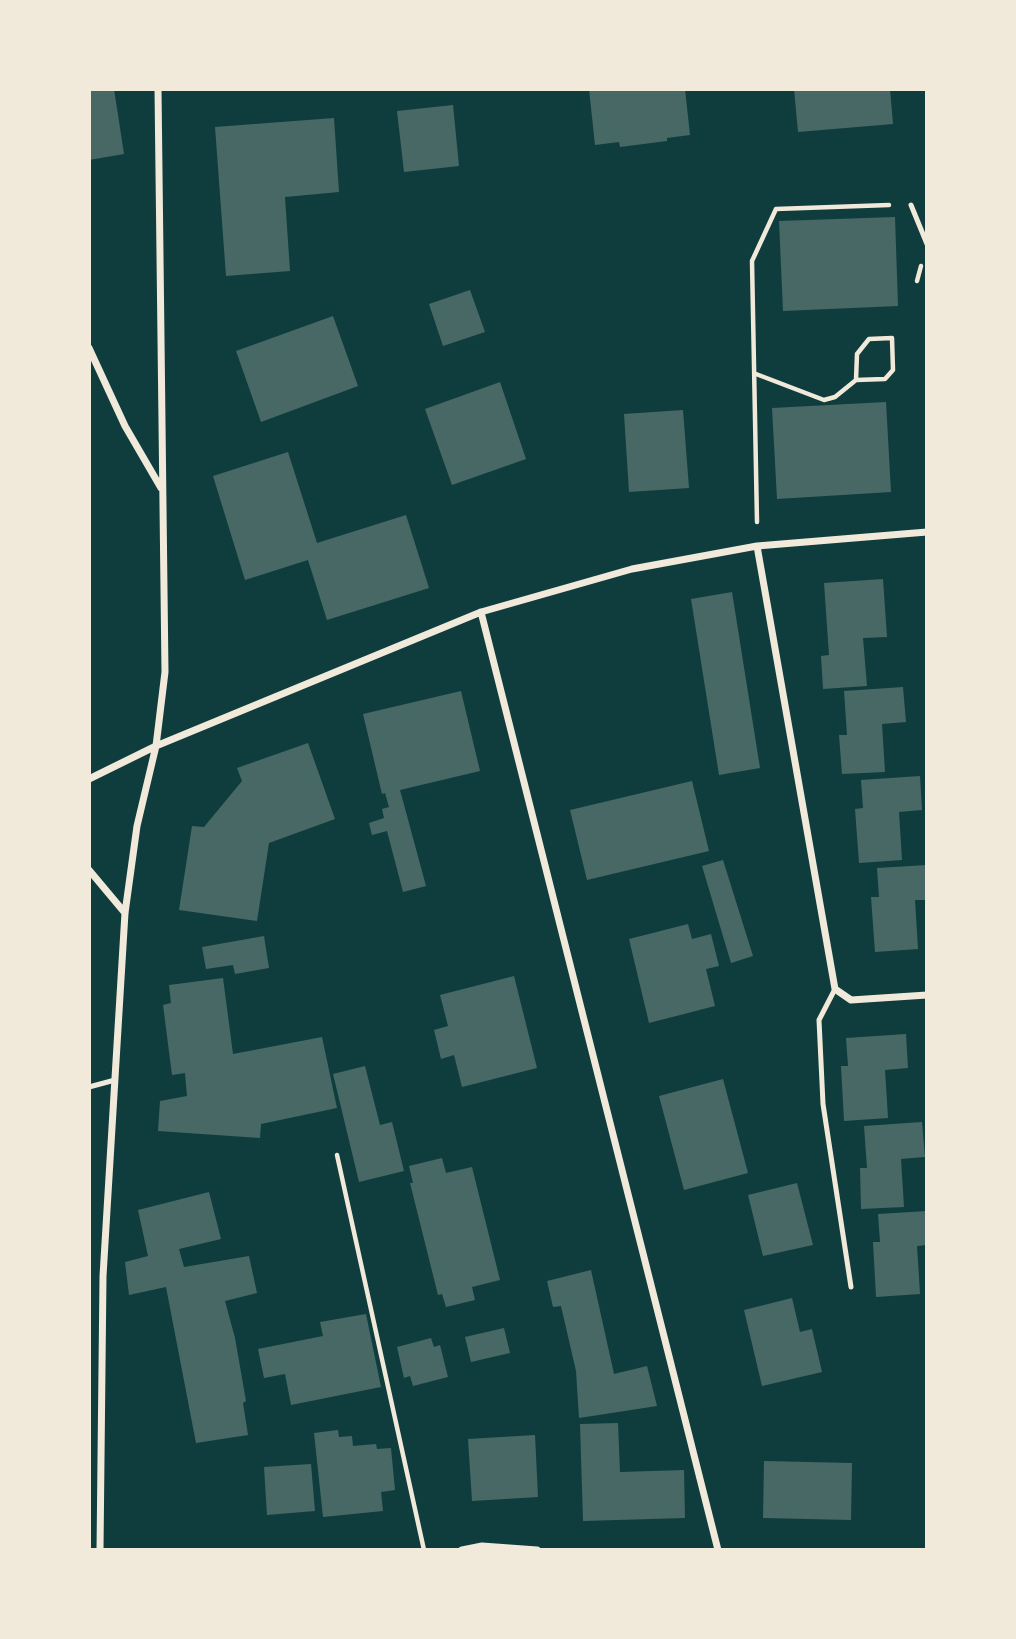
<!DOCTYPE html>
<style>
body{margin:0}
#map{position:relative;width:1016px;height:1639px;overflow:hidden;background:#0f3d3e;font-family:"Playfair Display",serif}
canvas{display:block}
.frame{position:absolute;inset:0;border:91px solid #f1e9da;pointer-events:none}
</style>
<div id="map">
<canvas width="1016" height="1639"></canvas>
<div class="frame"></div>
</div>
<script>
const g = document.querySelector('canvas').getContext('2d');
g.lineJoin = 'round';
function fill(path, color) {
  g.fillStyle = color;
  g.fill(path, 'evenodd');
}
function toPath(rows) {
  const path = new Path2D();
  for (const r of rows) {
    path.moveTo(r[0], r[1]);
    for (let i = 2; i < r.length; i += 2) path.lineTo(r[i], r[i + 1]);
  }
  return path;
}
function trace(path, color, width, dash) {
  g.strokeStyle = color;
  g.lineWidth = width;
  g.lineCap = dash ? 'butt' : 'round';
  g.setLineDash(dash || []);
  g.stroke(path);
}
fill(toPath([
 [89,89,114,89,124,154,89,160],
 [589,89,685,89,690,135,667,138,667,141,620,147,619,142,595,145],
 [794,89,890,89,893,124,798,132],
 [453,105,459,166,404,172,397,111],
 [334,118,339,192,285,197,290,271,226,276,215,127],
 [895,217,898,306,783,311,779,221],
 [470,290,485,332,443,346,429,304],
 [333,316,358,386,261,422,236,351],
 [500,382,526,459,452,485,425,409],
 [886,402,891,492,777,499,772,408],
 [683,410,689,488,629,492,624,414],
 [288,452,317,543,406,515,429,588,327,620,308,560,245,580,213,476],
 [883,579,887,637,863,638,867,686,823,689,821,656,829,655,824,583],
 [732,592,760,768,719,775,691,599],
 [903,687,906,722,882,724,885,772,842,774,839,735,847,735,844,691],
 [461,691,480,771,400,790,426,886,403,892,387,831,372,835,369,823,384,818,382,809,389,807,385,793,382,794,363,714],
 [308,743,335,819,269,843,257,921,179,910,192,826,204,827,242,781,237,768],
 [920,776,922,810,899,812,902,860,859,863,855,809,863,808,861,780],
 [692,781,709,851,587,880,570,810],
 [723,860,753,956,731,963,702,866],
 [927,865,927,900,915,900,918,949,875,952,871,897,879,897,877,868],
 [688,924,692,939,711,934,719,966,706,969,715,1006,649,1023,629,939],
 [264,936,269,968,235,974,233,965,206,969,202,947],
 [514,976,537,1068,462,1087,454,1055,441,1059,434,1030,448,1026,440,995],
 [223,978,233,1054,322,1037,337,1108,261,1124,260,1138,158,1131,160,1101,187,1096,185,1073,172,1075,163,1005,171,1003,169,985],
 [906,1034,908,1068,885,1070,888,1118,844,1121,841,1066,848,1066,846,1038],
 [365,1066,380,1125,392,1122,404,1171,359,1182,333,1074],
 [723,1079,748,1173,684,1190,659,1096],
 [922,1122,925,1157,901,1159,904,1207,861,1209,860,1168,867,1168,864,1126],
 [442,1158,446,1173,472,1167,500,1280,472,1287,475,1300,446,1307,442,1294,438,1295,410,1183,413,1183,409,1166],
 [797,1183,813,1245,763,1256,748,1195],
 [209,1192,221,1239,179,1249,184,1267,249,1256,257,1293,225,1301,235,1338,246,1401,243,1403,248,1435,196,1443,166,1287,129,1295,125,1262,148,1256,138,1210],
 [927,1211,927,1245,917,1246,920,1294,876,1297,873,1242,880,1242,878,1214],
 [591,1270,614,1374,647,1366,657,1406,579,1418,576,1371,561,1306,553,1307,547,1281],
 [792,1298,800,1332,812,1329,822,1372,762,1386,744,1310],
 [366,1314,381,1387,291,1405,285,1374,264,1378,258,1349,323,1336,320,1322],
 [504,1328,510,1353,471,1362,465,1337],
 [431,1338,434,1347,440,1345,448,1377,413,1386,410,1376,404,1378,397,1347],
 [618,1423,620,1472,684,1470,685,1518,583,1521,580,1424],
 [338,1430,339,1437,352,1436,353,1446,376,1444,377,1449,391,1448,395,1490,381,1492,383,1511,323,1517,314,1433],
 [535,1435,538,1497,472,1501,468,1439],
 [764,1461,852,1463,851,1520,763,1518],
 [311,1464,315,1511,267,1515,264,1467]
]), '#486865');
trace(toPath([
 [917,281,921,266],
 [756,374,824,400,835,397,856,380,857,354,869,339,892,338,893,370,885,379,856,380],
 [757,522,752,261,776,209,889,205],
 [337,1155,424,1550]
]), '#f1e9da', 4.5);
trace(toPath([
 [911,205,927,244],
 [835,989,819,1020,823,1104,851,1287],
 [89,1087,115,1080]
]), '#f1e9da', 5);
trace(toPath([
 [89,348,125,426,161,488],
 [757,546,835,989,851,1000,927,995],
 [481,612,718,1550],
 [89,779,156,746,481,612,632,569,757,546,927,532],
 [89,870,125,913],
 [100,1550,103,1276,125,913,137,826,156,746,165,672,158,89],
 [462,1550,482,1546,537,1550]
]), '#f1e9da', 7);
</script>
